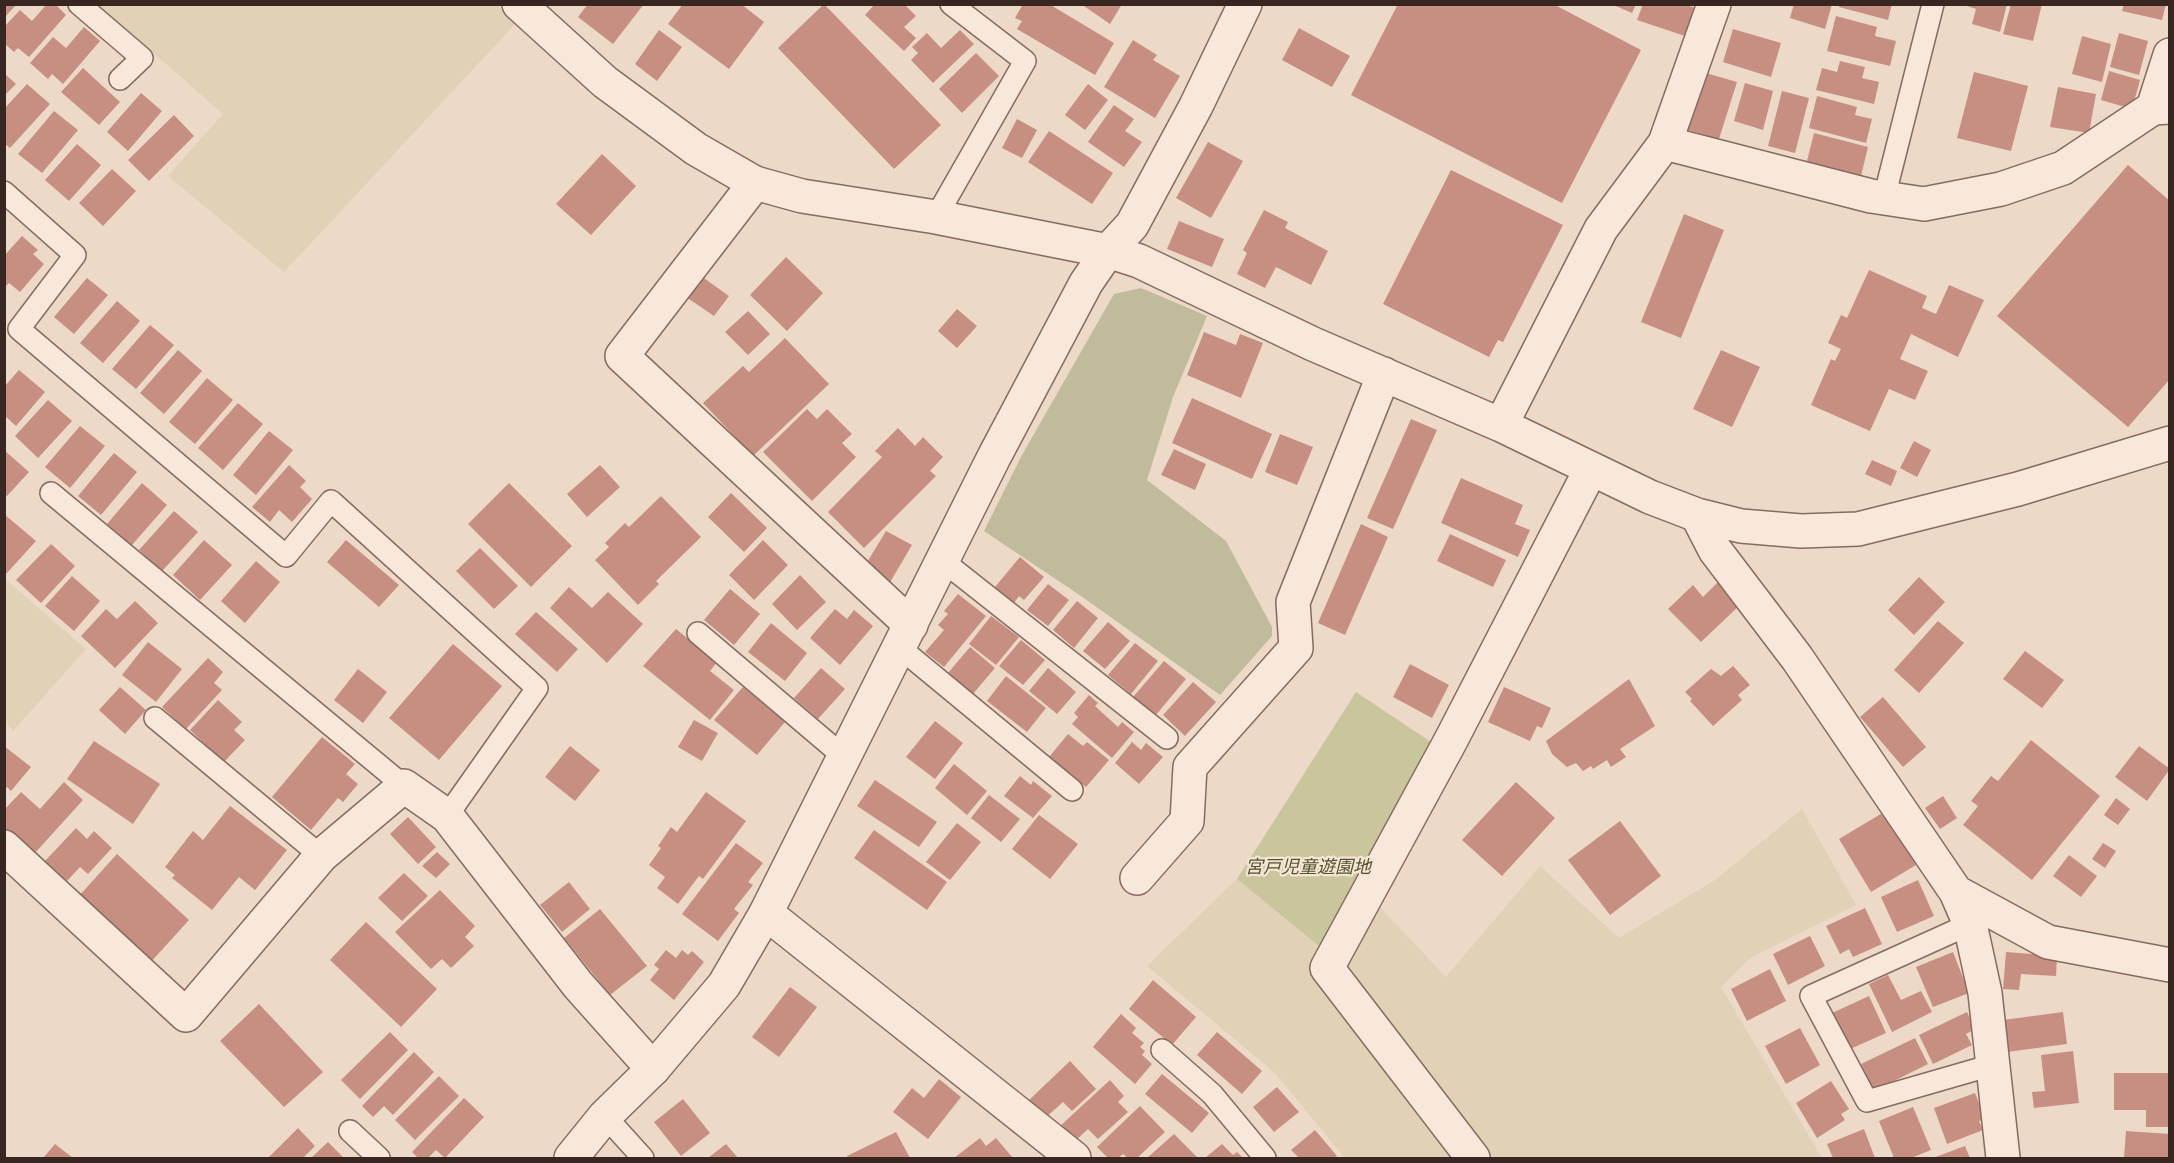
<!DOCTYPE html>
<meta charset="utf-8">
<style>
body{margin:0}
#map{position:relative;width:2174px;height:1163px;overflow:hidden;background:#ecd9c8;font-family:"Playfair Display",serif}
canvas{display:block}
.frame{position:absolute;inset:0;border:6px solid #382721;pointer-events:none}
</style>
<div id="map">
<canvas width="2174" height="1163"></canvas>
<div class="frame"></div>
</div>
<script>
const g = document.querySelector('canvas').getContext('2d');
g.lineJoin = 'round';
function fill(path, color) {
  g.fillStyle = color;
  g.fill(path, 'evenodd');
}
function toPath(rows) {
  const path = new Path2D();
  for (const r of rows) {
    path.moveTo(r[0], r[1]);
    for (let i = 2; i < r.length; i += 2) path.lineTo(r[i], r[i + 1]);
  }
  return path;
}
function trace(path, color, width, dash) {
  g.strokeStyle = color;
  g.lineWidth = width;
  g.lineCap = dash ? 'butt' : 'round';
  g.setLineDash(dash || []);
  g.stroke(path);
}
function drawText(font, color, halo, rows, align = 'center') {
  g.font = font + ' "Playfair Display","Noto Sans JP",serif';
  g.lineWidth = 4.5;
  g.setLineDash([]);
  g.textBaseline = 'middle';
  g.strokeStyle = halo;
  g.fillStyle = color;
  for (const [text, x, y, turn = 0] of rows) {
    g.save();
    g.translate(x, y);
    g.rotate((+turn || 0) * Math.PI / 180);
    g.textAlign = isNaN(turn) ? turn : align;
    if (halo) g.strokeText(text, 0, 0);
    g.fillText(text, 0, 0);
    g.restore();
  }
}
fill(toPath([
 [496,4,517,22,284,272,168,176,223,114,99,5],
 [5,579,86,649,13,731,5,721],
 [1802,809,1856,905,1750,958,1721,987,1822,1158,1488,1158,1341,965,1375,902,1446,977,1540,866,1619,938,1715,880],
 [1237,879,1325,951,1459,1158,1345,1158,1275,1073,1147,966]
]), '#e1d1b6');
fill(toPath([
 [1356,692,1434,744,1325,951,1237,879]
]), '#c9c59d');
fill(toPath([
 [1141,288,1207,316,1173,397,1147,480,1226,541,1272,627,1272,636,1220,695,1081,596,984,531,1022,455,1114,294]
]), '#bfbb9b');
fill(toPath([
 [4,4,17,4,4,18],
 [47,4,55,4,66,15,29,57,18,48,14,52,4,43,4,27,20,10,32,21],
 [588,4,644,4,613,44,578,17],
 [683,4,741,4,764,22,729,69,668,24],
 [824,4,941,125,894,169,778,48],
 [875,4,904,4,916,16,904,27,916,38,904,51,865,15],
 [1023,4,1049,4,1114,43,1095,75,1017,29,1022,21,1015,18],
 [1081,4,1122,4,1110,24],
 [1398,4,1553,4,1641,50,1562,203,1351,95],
 [1611,4,1636,4,1632,13],
 [1643,4,1684,4,1698,9,1688,37,1637,20],
 [1794,4,1832,4,1825,29,1790,18],
 [1840,4,1892,4,1888,20,1839,7],
 [1961,4,2007,4,2000,32,1972,24,1976,9],
 [2011,4,2042,4,2033,41,2003,34],
 [2124,4,2166,4,2162,20,2122,11],
 [1836,16,1877,27,1875,36,1896,41,1890,66,1827,51],
 [84,27,100,41,63,84,52,74,48,79,30,63,53,37,66,48],
 [1299,28,1350,56,1332,87,1282,60],
 [1733,29,1781,43,1771,77,1723,62],
 [659,30,682,47,657,81,635,64],
 [960,30,974,44,933,83,911,60,918,53,912,47,927,33,941,48],
 [2119,33,2148,41,2139,75,2110,67],
 [2082,36,2111,44,2102,82,2072,74],
 [1133,40,1157,55,1153,60,1180,76,1155,118,1104,87],
 [976,53,999,76,962,113,939,89],
 [1840,61,1865,67,1862,78,1879,82,1874,104,1816,90,1822,68,1837,72],
 [83,68,120,102,99,125,61,92],
 [2109,71,2140,80,2132,109,2101,100],
 [1974,72,2028,86,2011,151,1957,138],
 [4,73,16,84,4,96],
 [1706,73,1737,82,1719,139,1688,130],
 [1745,83,1773,91,1763,130,1734,121],
 [27,84,50,104,10,148,4,143,4,109],
 [1088,84,1108,100,1085,130,1065,115],
 [2058,87,2096,94,2089,133,2050,127],
 [1782,91,1809,98,1795,153,1768,146],
 [141,93,162,111,128,151,107,132],
 [1817,96,1857,107,1855,115,1872,119,1866,143,1809,128],
 [1114,105,1134,119,1125,131,1142,142,1124,167,1088,142],
 [54,111,78,130,42,173,18,154],
 [174,115,194,136,149,181,128,160],
 [1017,119,1037,130,1022,158,1002,148],
 [1049,131,1113,173,1092,204,1028,162],
 [1814,133,1868,147,1860,180,1806,165],
 [1208,142,1243,161,1211,218,1176,198],
 [77,144,101,165,69,201,45,180],
 [602,154,636,186,591,235,556,204],
 [2128,165,2170,201,2170,379,2128,427,1997,316],
 [112,169,136,191,103,226,79,203],
 [1451,170,1563,225,1503,342,1498,340,1489,357,1383,304],
 [1264,210,1288,222,1285,228,1328,251,1311,285,1276,267,1265,288,1237,274,1247,253,1243,250],
 [1684,214,1724,230,1681,338,1641,322],
 [1179,221,1224,239,1212,267,1167,249],
 [22,236,38,250,33,254,44,264,20,292,9,283,4,288,4,256],
 [786,257,823,293,787,331,750,295],
 [1869,270,1927,296,1922,308,1936,314,1949,285,1984,300,1958,357,1911,334,1900,359,1928,371,1915,400,1889,389,1870,431,1811,405,1831,359,1835,361,1841,349,1828,343,1841,315,1847,318],
 [701,276,729,296,714,316,686,297],
 [87,278,108,295,74,334,54,317],
 [117,301,140,321,103,363,80,343],
 [957,309,977,326,957,348,938,331],
 [748,311,770,334,748,355,725,332],
 [150,325,174,345,136,389,112,369],
 [1204,332,1236,345,1240,334,1263,343,1241,398,1187,375],
 [785,338,829,384,753,456,703,403,743,366,749,372],
 [178,350,202,371,164,414,140,393],
 [1721,350,1760,367,1732,427,1693,409],
 [19,370,45,392,16,426,4,415,4,387],
 [207,378,233,400,195,444,169,422],
 [1192,398,1272,434,1252,479,1172,443],
 [48,400,72,421,38,458,15,436],
 [238,403,263,424,223,470,198,448],
 [807,409,817,419,827,409,852,434,842,443,856,457,812,501,763,452],
 [1411,419,1437,430,1393,529,1367,518],
 [80,426,105,446,70,488,45,467],
 [898,428,915,446,923,437,943,457,930,471,936,476,864,548,828,512,882,457,875,451],
 [269,431,293,450,256,495,233,475],
 [1280,434,1313,447,1297,485,1265,472],
 [1914,441,1931,450,1917,477,1900,468],
 [1174,449,1206,464,1195,490,1161,475],
 [4,450,29,472,7,496,4,494],
 [114,453,137,472,101,515,78,496],
 [1872,460,1897,471,1891,486,1865,474],
 [289,465,306,481,300,487,312,499,292,522,279,510,270,522,252,507],
 [600,465,620,487,587,517,567,494],
 [1461,478,1523,505,1515,524,1530,530,1518,557,1441,523],
 [142,483,167,505,132,545,107,524],
 [509,483,572,546,531,587,468,524],
 [731,493,767,528,744,552,708,517],
 [661,496,701,537,656,581,659,584,638,605,595,560,609,547,605,543,625,523,629,527],
 [174,511,198,532,162,571,139,550],
 [4,514,36,541,6,574,4,573],
 [1361,524,1388,537,1345,635,1318,623],
 [886,531,912,545,889,584,863,569],
 [1450,534,1506,560,1493,587,1437,561],
 [204,540,232,565,200,600,173,575],
 [346,540,399,585,379,607,327,562],
 [763,540,788,565,754,600,729,575],
 [51,544,75,566,41,603,16,580],
 [480,548,518,586,494,609,456,571],
 [1020,557,1044,577,1024,600,1019,596,1014,603,995,587],
 [256,561,280,582,245,623,221,601],
 [800,575,826,602,797,630,772,604],
 [72,576,100,601,74,631,45,606],
 [1919,577,1945,602,1914,635,1888,610],
 [1718,582,1740,605,1701,642,1668,609,1693,585,1703,597],
 [1048,584,1069,600,1048,626,1027,610],
 [569,587,592,608,608,592,643,624,607,663,550,608],
 [730,589,760,614,734,645,704,620],
 [958,594,986,616,944,667,925,652,944,630,938,625,948,614,944,611],
 [135,601,158,623,115,668,81,636,106,609,117,619],
 [1077,601,1098,618,1074,648,1053,630],
 [835,609,847,619,854,610,873,626,840,665,810,638],
 [536,612,578,649,557,672,515,634],
 [991,616,1019,637,996,665,969,644],
 [1938,621,1964,643,1919,693,1894,670],
 [1108,622,1130,641,1105,669,1083,651],
 [771,623,807,653,785,681,748,652],
 [676,629,717,662,710,671,734,690,710,720,643,666],
 [1021,640,1045,660,1023,685,999,666],
 [148,642,182,669,156,702,122,675],
 [1135,643,1158,661,1131,694,1108,675],
 [453,644,502,686,439,760,389,718],
 [970,647,995,668,972,695,948,673],
 [2025,651,2064,680,2042,708,2003,679],
 [208,658,223,672,214,683,222,690,186,729,162,707],
 [1164,661,1186,679,1155,716,1133,697],
 [1410,664,1449,685,1432,718,1393,697],
 [1733,666,1750,685,1738,695,1742,700,1713,726,1690,701,1692,699,1685,692,1711,669,1721,676],
 [821,668,845,689,818,719,794,698],
 [1048,668,1076,692,1057,714,1029,691],
 [358,669,387,692,363,723,334,700],
 [1006,676,1046,708,1027,732,987,701],
 [1629,679,1655,726,1620,749,1626,757,1611,767,1607,760,1593,769,1591,766,1583,771,1576,763,1567,767,1552,754,1546,741],
 [1193,682,1216,702,1185,736,1163,715],
 [120,687,146,710,125,734,99,710],
 [743,687,785,722,757,755,714,720],
 [1504,687,1551,708,1542,728,1537,726,1530,741,1488,722],
 [1089,695,1098,703,1095,706,1118,727,1122,722,1134,732,1112,758,1072,724,1078,717,1074,713],
 [1883,697,1926,747,1903,767,1860,717],
 [218,700,242,722,234,730,245,740,224,762,190,730],
 [694,720,718,733,702,761,678,747],
 [935,721,963,743,935,779,906,757],
 [1068,734,1083,746,1087,742,1109,760,1086,787,1049,757],
 [322,737,355,764,346,774,358,784,343,802,338,798,311,830,272,797],
 [2031,740,2100,796,2032,880,1963,825,1978,806,1971,801,1991,776,1998,781],
 [94,741,160,784,133,824,67,779],
 [1132,742,1141,750,1146,743,1163,757,1139,784,1115,763],
 [4,746,31,767,11,791,7,787,4,790],
 [570,746,600,770,575,801,545,777],
 [2139,746,2170,769,2147,801,2115,777],
 [954,764,987,791,967,815,935,788],
 [1020,776,1031,785,1033,781,1052,796,1033,818,1004,796],
 [875,780,937,822,919,847,857,806],
 [64,782,83,800,35,853,4,827,4,810,21,792,40,809],
 [1516,782,1555,818,1502,876,1462,840],
 [706,792,746,821,703,879,699,876,678,904,657,888,665,877,649,865,661,848,658,846,671,827,677,832],
 [989,795,1020,819,1001,842,971,818],
 [1943,796,1957,818,1940,829,1925,808],
 [2116,798,2130,809,2118,825,2104,815],
 [230,806,287,850,255,890,239,877,212,910,172,878,175,875,165,867,193,831,203,840],
 [1884,812,1916,865,1871,892,1839,839],
 [1039,815,1078,844,1050,879,1012,849],
 [408,817,436,847,418,864,390,834],
 [1620,821,1661,876,1610,915,1568,860],
 [957,823,981,842,950,880,926,862],
 [76,828,87,839,94,831,112,848,88,874,80,867,67,881,45,861],
 [874,830,947,882,927,910,854,858],
 [736,843,763,863,748,882,753,885,734,909,739,913,718,941,682,914],
 [2103,843,2116,851,2105,868,2092,859],
 [437,852,450,864,436,878,422,866],
 [117,854,189,920,150,963,78,897],
 [2069,855,2097,876,2081,897,2053,876],
 [404,873,428,896,402,921,378,898],
 [1918,880,1934,916,1897,932,1881,897],
 [569,882,590,909,562,932,540,905],
 [440,890,475,926,465,937,474,946,451,968,442,959,431,969,395,932],
 [1865,908,1882,944,1853,957,1849,949,1840,954,1826,926],
 [600,909,647,966,610,995,564,938],
 [366,922,437,989,401,1027,330,960],
 [1810,936,1825,966,1788,985,1773,954],
 [666,950,676,958,682,950,688,955,692,951,704,962,674,1000,650,980,659,969,654,965],
 [1953,952,1969,993,1933,1007,1916,967],
 [2006,952,2057,956,2056,976,2021,974,2019,990,2003,989],
 [1770,969,1786,1001,1747,1021,1731,989],
 [1888,975,1901,1000,1921,991,1932,1012,1892,1032,1869,984],
 [1153,980,1196,1017,1172,1045,1129,1009],
 [790,987,817,1007,779,1057,752,1037],
 [1869,996,1886,1033,1848,1050,1832,1013],
 [259,1004,323,1072,284,1107,220,1041],
 [1967,1012,1975,1029,1966,1034,1972,1045,1933,1064,1919,1035],
 [2063,1012,2067,1044,2007,1052,2003,1020],
 [1121,1014,1136,1028,1132,1033,1144,1043,1140,1047,1145,1051,1142,1055,1152,1064,1135,1084,1093,1047],
 [1800,1028,1820,1065,1786,1084,1765,1046],
 [390,1032,408,1050,360,1099,341,1080],
 [1217,1032,1262,1071,1242,1094,1197,1055],
 [1915,1038,1928,1064,1874,1091,1861,1064],
 [2073,1051,2079,1103,2034,1108,2032,1092,2045,1091,2041,1055],
 [414,1052,434,1072,393,1115,384,1106,373,1117,362,1106],
 [1070,1061,1096,1089,1072,1111,1063,1102,1045,1118,1028,1101],
 [2114,1073,2170,1073,2170,1127,2146,1127,2146,1110,2114,1110],
 [1162,1074,1209,1113,1192,1133,1145,1094],
 [439,1076,459,1096,415,1140,395,1120],
 [939,1079,961,1097,928,1139,893,1112,912,1088,924,1098],
 [1110,1080,1124,1096,1118,1102,1128,1112,1098,1139,1088,1129,1074,1142,1059,1127],
 [1831,1081,1849,1109,1841,1114,1845,1120,1817,1138,1796,1103],
 [1277,1087,1299,1112,1274,1132,1253,1107],
 [1975,1093,1985,1119,1979,1121,1983,1130,1947,1144,1934,1108],
 [464,1098,484,1117,445,1158,436,1150,428,1158,418,1158,412,1152],
 [683,1099,710,1133,681,1156,654,1122],
 [1140,1106,1165,1132,1137,1158,1128,1158,1123,1154,1118,1158,1108,1158,1097,1147],
 [1913,1107,1931,1150,1911,1158,1894,1158,1879,1121],
 [298,1128,315,1146,303,1158,268,1158],
 [1864,1129,1875,1158,1833,1158,1827,1144],
 [1315,1130,1337,1156,1334,1158,1299,1158,1291,1150],
 [2126,1131,2170,1134,2170,1158,2124,1158],
 [896,1132,910,1158,848,1158,847,1156],
 [1174,1134,1198,1158,1147,1158],
 [980,1138,986,1146,996,1138,1013,1158,954,1158],
 [328,1142,344,1158,311,1158],
 [55,1144,73,1158,43,1158],
 [726,1144,738,1158,708,1158],
 [1222,1144,1233,1155,1237,1152,1243,1158,1205,1158],
 [1965,1146,1970,1158,1933,1158]
]), '#c78f81');
const service = toPath([
 [79,4,142,58,120,79],
 [4,192,75,255,19,329,286,556,331,501,537,688,447,816],
 [1884,198,1933,4],
 [936,217,1025,61,951,4],
 [51,493,404,786],
 [943,561,1167,738],
 [698,633,843,756],
 [899,647,1072,790],
 [155,718,321,856],
 [1970,924,1811,996,1867,1101,1992,1065],
 [1162,1050,1212,1094,1265,1158],
 [605,1116,643,1158],
 [350,1131,379,1158]
]);
const minor = toPath([
 [2153,108,2170,55],
 [1665,143,1871,196,1924,204,2001,189,2063,168,2153,108,2170,107],
 [755,183,622,356,911,625],
 [1108,251,1139,261,1313,344,1501,425,1650,497,1697,515,1741,526,1801,531,1858,529,2018,489,2170,443],
 [1501,425,1601,229,1665,143,1714,4],
 [1697,515,1715,550,1797,658,1956,892,2048,942,2170,965],
 [4,847,186,1015,321,856,404,786,447,816,578,985,653,1069],
 [1137,878,1187,821,1190,767,1296,648,1293,602,1384,374],
 [1956,892,1970,924,1985,993,2003,1158],
 [766,913,1074,1158],
 [1473,1158,1327,968,1451,740,1591,469]
]);
const tertiary = toPath([
 [519,4,605,82,696,149,755,183,802,196,936,217,1108,251],
 [571,1158,605,1116,653,1069,724,985,766,913,994,457,1086,283,1108,251,1132,225,1196,106,1245,4]
]);
trace(service, '#876b5e', 24);
trace(minor, '#876b5e', 36);
trace(tertiary, '#876b5e', 36);
trace(service, '#f7e8db', 21);
trace(minor, '#f7e8db', 33);
trace(tertiary, '#f7e8db', 33);
drawText('italic 18px', '#525329', '#f4e5d7', [
 ["宮戸児童遊園地",1308,867]
]);
</script>
